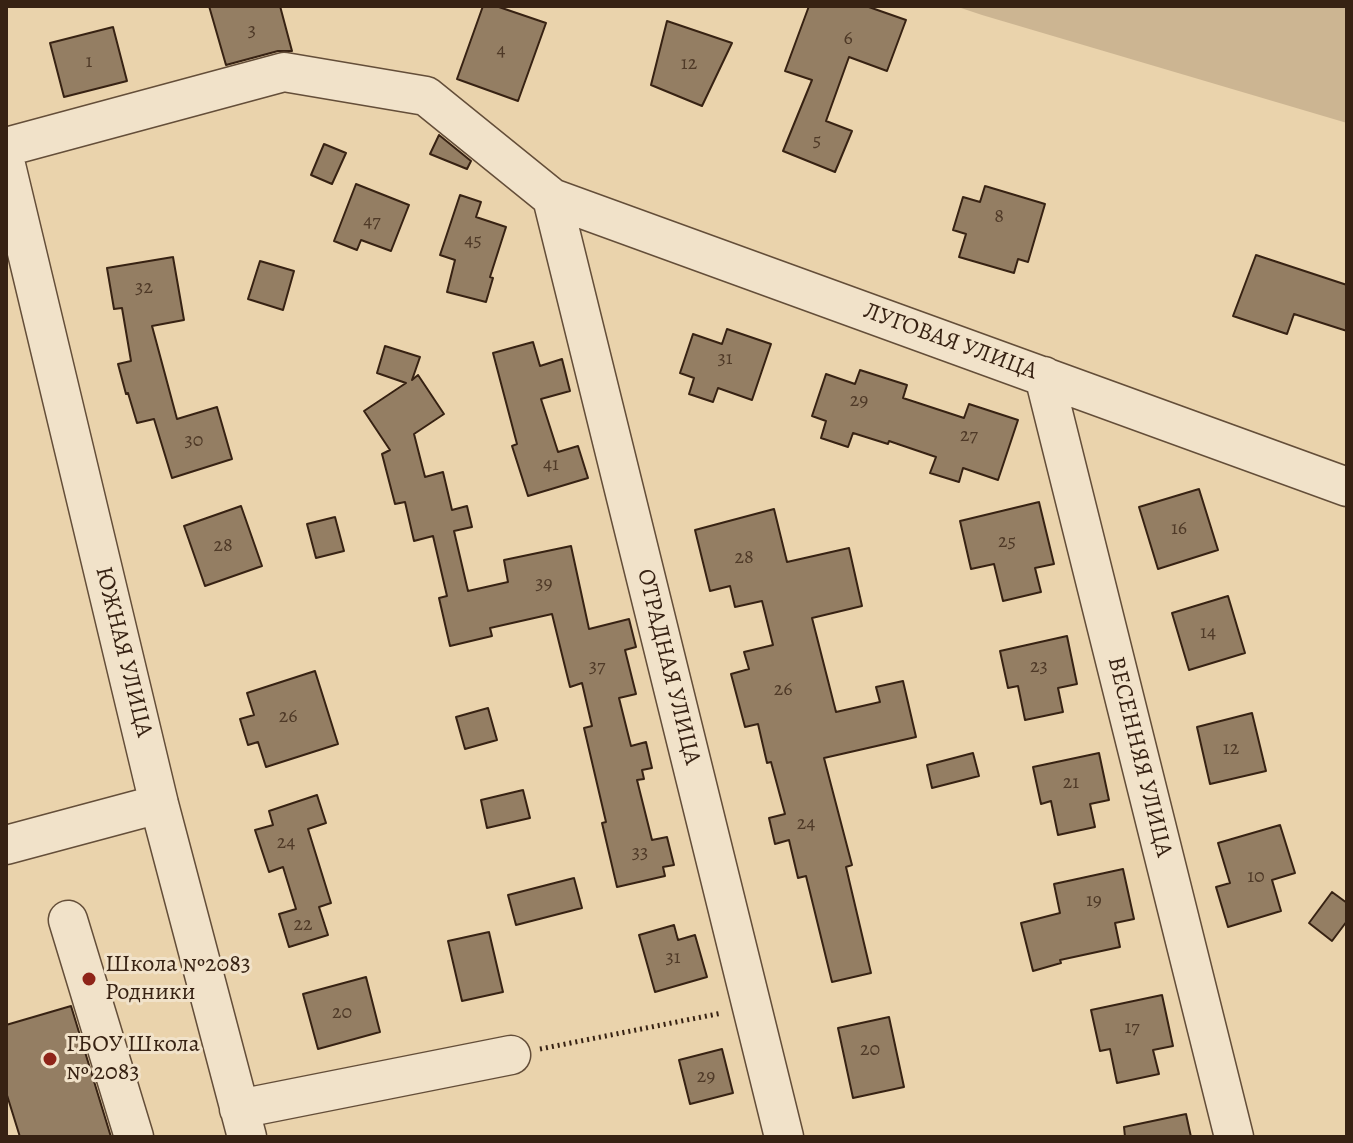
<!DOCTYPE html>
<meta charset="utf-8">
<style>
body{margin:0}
#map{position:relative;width:1353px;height:1143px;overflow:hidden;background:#ead3ac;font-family:Alegreya,serif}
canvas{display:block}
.frame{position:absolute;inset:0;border:8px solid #372213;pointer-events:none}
</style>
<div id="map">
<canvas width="1353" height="1143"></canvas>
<div class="frame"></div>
</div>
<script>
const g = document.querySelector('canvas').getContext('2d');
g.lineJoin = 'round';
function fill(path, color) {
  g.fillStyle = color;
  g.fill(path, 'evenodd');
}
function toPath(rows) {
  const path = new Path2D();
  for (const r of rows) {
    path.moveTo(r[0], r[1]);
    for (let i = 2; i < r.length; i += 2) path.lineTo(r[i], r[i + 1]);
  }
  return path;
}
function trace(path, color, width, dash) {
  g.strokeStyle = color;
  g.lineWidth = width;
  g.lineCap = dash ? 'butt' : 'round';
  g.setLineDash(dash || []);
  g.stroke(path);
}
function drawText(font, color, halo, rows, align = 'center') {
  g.font = font + ' Alegreya,serif';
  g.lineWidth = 6;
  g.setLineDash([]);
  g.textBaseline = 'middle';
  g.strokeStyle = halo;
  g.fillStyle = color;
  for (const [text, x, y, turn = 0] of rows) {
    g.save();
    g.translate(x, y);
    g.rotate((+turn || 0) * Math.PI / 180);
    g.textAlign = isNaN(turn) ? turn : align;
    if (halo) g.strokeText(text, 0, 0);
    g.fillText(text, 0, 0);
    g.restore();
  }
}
fill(toPath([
 [955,6,1347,6,1347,123,982,15]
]), '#ccb592');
const building = toPath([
 [209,6,280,6,292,51,278,51,226,65,209,6],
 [483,6,496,6,546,23,518,101,457,79,483,6],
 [809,6,866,6,906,20,887,71,849,57,826,121,852,131,835,172,783,151,812,80,785,71,809,6],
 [667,21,732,43,702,106,651,85,667,21],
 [113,27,127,81,64,97,50,43,113,27],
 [439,135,471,161,467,169,430,154,439,135],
 [324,144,346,153,332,184,311,175,324,144],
 [356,184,409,205,391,251,361,240,357,250,334,241,356,184],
 [985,186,1045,204,1028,262,1018,259,1014,273,959,257,966,234,953,230,963,197,980,202,985,186],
 [460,195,481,202,476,217,506,227,490,277,493,278,486,302,447,292,455,260,440,255,460,195],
 [1256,255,1347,285,1347,331,1294,314,1287,334,1233,316,1256,255],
 [173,257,184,320,152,326,177,419,217,407,232,459,172,478,154,419,137,423,128,393,126,394,118,364,131,361,122,308,114,309,107,268,173,257],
 [260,261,294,271,283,310,248,299,260,261],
 [727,329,771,344,752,400,718,388,713,402,689,394,694,378,680,373,693,334,722,344,727,329],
 [533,342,540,366,562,359,570,391,541,399,558,452,578,446,588,478,528,496,512,446,517,444,493,353,533,342],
 [385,346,420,357,412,380,418,375,444,414,414,434,425,477,443,472,452,510,467,506,472,527,454,531,468,591,508,582,504,560,571,546,589,629,629,619,636,647,625,650,636,694,619,698,631,746,646,742,652,768,642,770,644,779,637,780,652,840,667,837,674,865,663,867,665,876,617,887,602,823,606,822,584,728,592,726,582,683,570,687,552,614,490,628,492,636,450,646,439,598,447,596,433,536,414,541,405,502,395,504,382,454,390,450,364,411,406,383,377,373,385,346],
 [860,370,907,385,903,398,964,418,969,404,1018,420,998,480,963,468,959,482,930,473,936,457,889,441,888,444,853,433,848,447,821,438,826,421,812,416,826,374,855,384,860,370],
 [1199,489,1218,550,1158,569,1139,507,1199,489],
 [1039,502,1054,564,1035,568,1041,592,1003,601,994,564,971,569,960,521,1039,502],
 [241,506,262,566,205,586,184,526,241,506],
 [774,509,787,562,849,548,862,606,812,618,836,712,880,702,876,687,903,681,916,737,824,758,852,865,846,867,871,973,832,982,806,876,798,878,789,840,775,844,769,818,785,814,771,762,767,763,758,724,745,727,731,674,749,669,744,652,773,645,762,601,735,607,730,586,710,591,695,530,774,509],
 [335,517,344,551,316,558,307,524,335,517],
 [1228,596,1245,653,1189,670,1172,613,1228,596],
 [1067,636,1077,684,1058,688,1063,712,1025,720,1018,686,1008,688,1000,651,1067,636],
 [315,671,338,744,266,767,258,742,248,745,240,719,254,715,247,693,315,671],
 [488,708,497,740,465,749,456,717,488,708],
 [1252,713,1266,771,1210,784,1197,727,1252,713],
 [973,753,979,776,932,788,927,765,973,753],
 [1099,753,1109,800,1090,804,1095,827,1058,835,1051,801,1041,804,1033,767,1099,753],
 [523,790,530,818,487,828,481,800,523,790],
 [317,795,326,823,308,829,331,903,319,907,328,935,289,947,279,914,296,909,283,867,269,872,255,830,273,825,269,811,317,795],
 [1280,825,1295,873,1272,880,1281,911,1228,927,1216,887,1230,883,1218,843,1280,825],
 [1123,869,1134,919,1115,923,1120,947,1060,960,1061,963,1033,971,1021,923,1060,913,1054,884,1123,869],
 [574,878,582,908,516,925,508,895,574,878],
 [1332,892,1347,903,1347,921,1332,941,1309,923,1332,892],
 [674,925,678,940,695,935,707,977,655,992,639,935,674,925],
 [489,932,503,992,462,1001,448,941,489,932],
 [366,977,380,1032,318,1049,303,994,366,977],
 [1162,995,1173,1046,1153,1050,1159,1074,1117,1083,1110,1049,1100,1051,1091,1010,1162,995],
 [71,1006,111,1137,20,1137,6,1092,6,1025,71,1006],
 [889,1017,904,1087,853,1098,838,1028,889,1017],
 [722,1049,733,1093,690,1104,679,1060,722,1049],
 [1186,1114,1191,1137,1125,1137,1124,1127,1186,1114]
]);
fill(building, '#947e63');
trace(building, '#372213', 2);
const minor = toPath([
 [6,147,284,72,426,96,552,198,1347,487],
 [6,165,159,804,247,1137],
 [552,198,784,1137],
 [1044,376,1234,1137],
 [6,845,159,804],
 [68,920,134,1137],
 [239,1109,511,1055]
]);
trace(minor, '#644e39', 41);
trace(toPath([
 [540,1049,722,1013]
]), '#372213', 5, [2, 4]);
trace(minor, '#f1e2c9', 38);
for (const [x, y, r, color] of [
 [89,979,8,"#8f2418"],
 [50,1059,8,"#8f2418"]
]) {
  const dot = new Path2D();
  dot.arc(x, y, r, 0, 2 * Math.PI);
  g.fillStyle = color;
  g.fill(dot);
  trace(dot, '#f1e2c9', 3);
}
drawText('20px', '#4e3927', null, [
 ["3",252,31],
 ["6",848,39],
 ["4",501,51],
 ["1",89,62],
 ["12",689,64],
 ["5",817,141],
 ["8",999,217],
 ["47",372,222],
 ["45",473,241],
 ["32",144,288],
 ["31",725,359],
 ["29",859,401],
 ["27",969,436],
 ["30",194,441],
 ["41",551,465],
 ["16",1179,529],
 ["25",1007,542],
 ["28",223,546],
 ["28",744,558],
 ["39",544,584],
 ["14",1208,633],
 ["37",597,667],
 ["23",1039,667],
 ["26",783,690],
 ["26",288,717],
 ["12",1231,749],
 ["21",1071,783],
 ["24",806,824],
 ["24",286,843],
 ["33",640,853],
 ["10",1256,877],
 ["19",1094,901],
 ["22",303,925],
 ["31",673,958],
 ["20",342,1013],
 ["17",1132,1028],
 ["20",870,1050],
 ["29",706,1077]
]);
drawText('24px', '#372213', '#f1e2c9', [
 ["ЛУГОВАЯ УЛИЦА",950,342,20],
 ["ЮЖНАЯ УЛИЦА",123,652,76],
 ["ОТРАДНАЯ УЛИЦА",668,667,76],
 ["ВЕСЕННЯЯ УЛИЦА",1139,757,76]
]);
drawText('24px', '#372213', '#f1e2c9', [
 ["Школа №2083",105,965],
 ["Родники",105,993],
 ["ГБОУ Школа",66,1045],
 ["№ 2083",66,1073]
], 'left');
</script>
